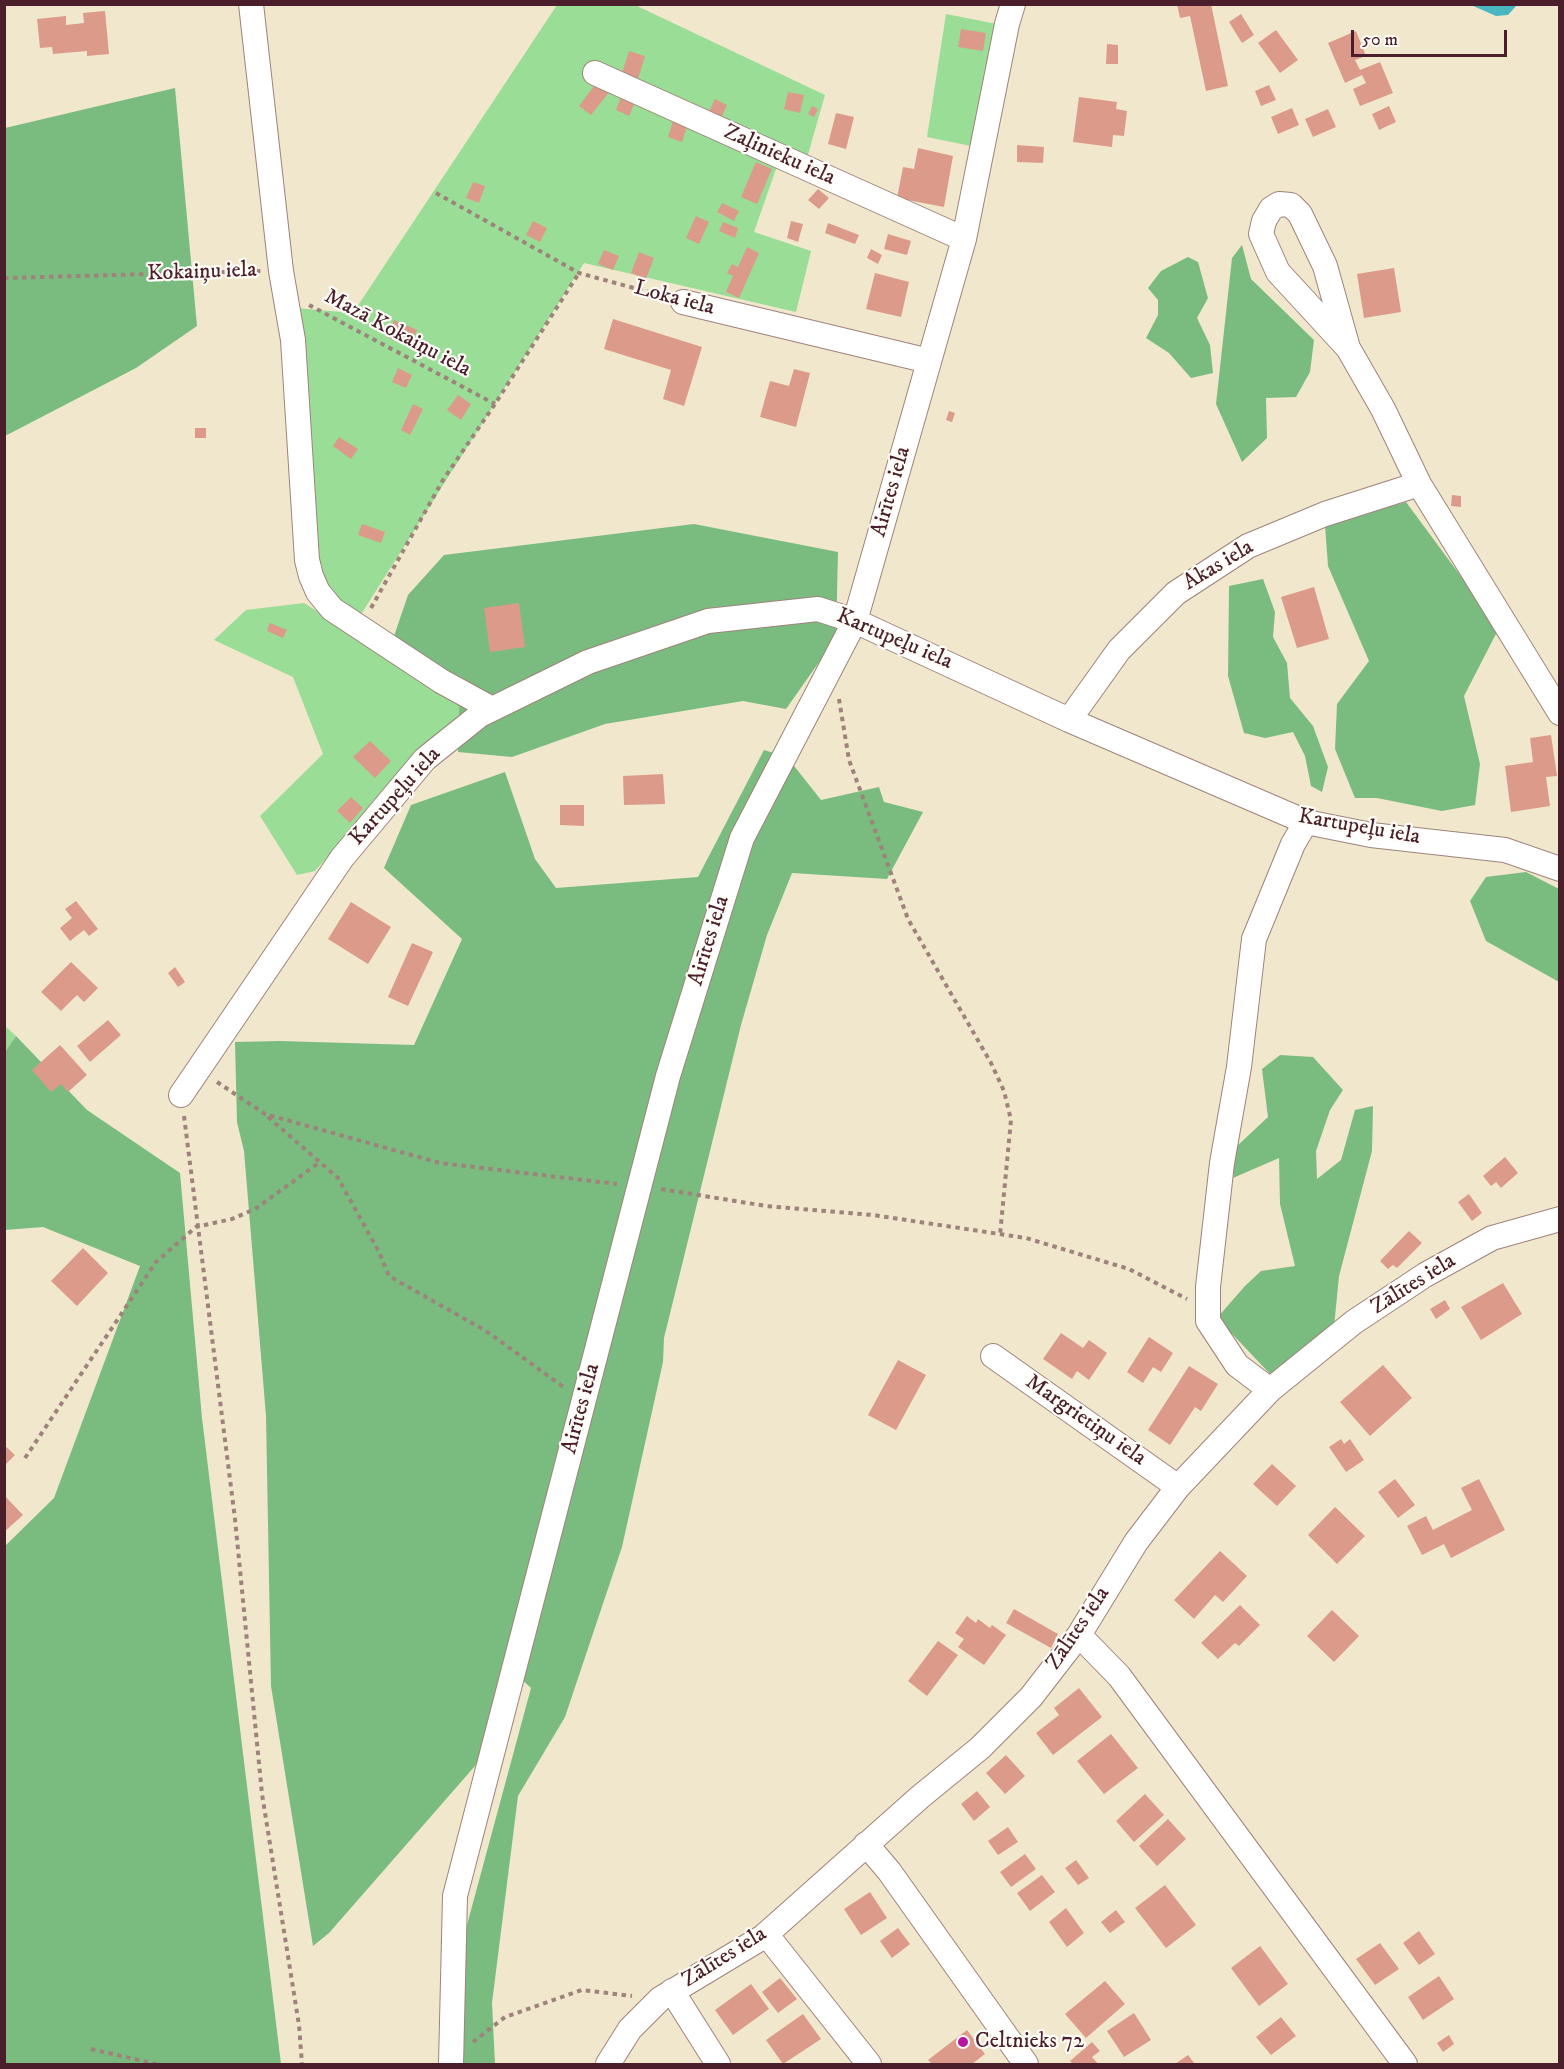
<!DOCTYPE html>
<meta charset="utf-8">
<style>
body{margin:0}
#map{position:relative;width:1564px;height:2069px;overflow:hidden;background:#f1e7cc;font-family:"IM FELL DW Pica",serif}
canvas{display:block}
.frame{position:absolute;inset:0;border:6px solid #4a1f2b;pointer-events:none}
.scale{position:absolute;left:1351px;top:30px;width:156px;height:27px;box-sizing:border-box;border:3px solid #4a1f2b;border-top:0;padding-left:8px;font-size:18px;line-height:21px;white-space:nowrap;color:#4a1f2b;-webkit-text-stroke:4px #fdfcf7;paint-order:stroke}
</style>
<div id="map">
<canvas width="1564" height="2069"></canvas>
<div class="frame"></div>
<div class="scale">50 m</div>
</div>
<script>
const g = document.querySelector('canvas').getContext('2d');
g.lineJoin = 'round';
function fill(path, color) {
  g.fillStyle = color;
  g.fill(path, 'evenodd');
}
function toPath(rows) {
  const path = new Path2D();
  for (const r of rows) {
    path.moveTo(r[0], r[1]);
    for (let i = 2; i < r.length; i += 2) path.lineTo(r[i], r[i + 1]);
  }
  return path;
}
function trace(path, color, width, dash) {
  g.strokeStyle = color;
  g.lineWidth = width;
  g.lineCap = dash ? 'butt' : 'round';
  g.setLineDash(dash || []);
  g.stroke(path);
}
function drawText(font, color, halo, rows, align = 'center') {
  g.font = font + ' "IM FELL DW Pica",serif';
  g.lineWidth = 4.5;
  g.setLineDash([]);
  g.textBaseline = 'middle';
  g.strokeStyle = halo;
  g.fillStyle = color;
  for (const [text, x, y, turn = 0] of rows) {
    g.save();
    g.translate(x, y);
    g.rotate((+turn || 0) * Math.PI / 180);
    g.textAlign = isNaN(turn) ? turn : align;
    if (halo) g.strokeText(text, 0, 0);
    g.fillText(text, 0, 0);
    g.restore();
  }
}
fill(toPath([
 [557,5,635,5,825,95,807,158,776,169,754,232,811,251,796,312,584,263,360,616,322,584,296,308,353,313],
 [946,14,1002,25,971,146,927,137],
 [304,603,472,709,414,757,315,871,297,875,260,816,323,754,293,677,214,640,246,610],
 [5,1026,16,1036,5,1052]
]), '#99dd96');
fill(toPath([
 [175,88,197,326,136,368,5,436,5,128],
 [1242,245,1251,279,1314,340,1310,372,1296,397,1266,398,1267,438,1242,462,1216,404,1232,258],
 [1188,257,1198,262,1208,298,1197,318,1210,345,1213,373,1191,378,1169,353,1146,338,1158,315,1158,300,1148,288,1161,271],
 [1406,502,1499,628,1464,696,1480,764,1475,805,1442,811,1377,798,1355,798,1335,749,1337,704,1369,661,1328,566,1325,525],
 [694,524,838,552,836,638,786,709,743,701,605,724,512,757,458,752,460,683,393,639,408,595,444,555],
 [1263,579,1275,612,1273,637,1287,663,1290,698,1313,726,1328,767,1322,792,1311,786,1305,756,1293,732,1265,738,1244,733,1228,676,1229,586],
 [764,750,787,757,821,800,879,787,884,802,923,812,887,879,792,873,767,935,741,1025,664,1338,663,1362,622,1547,565,1717,518,1796,492,2003,495,2064,457,2064,464,1936,531,1688,515,1673,475,1766,329,1933,313,1946,271,1686,266,1416,244,1151,237,1122,235,1042,280,1041,414,1045,462,939,384,868,411,805,505,772,535,859,556,888,698,877],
 [1526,872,1559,889,1559,982,1486,941,1470,901,1486,877],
 [16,1036,87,1110,180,1173,202,1418,281,2064,5,2064,5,1546,54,1498,140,1266,43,1227,5,1230,5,1052],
 [1280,1055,1313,1057,1343,1090,1330,1110,1316,1151,1317,1179,1341,1160,1355,1110,1373,1106,1372,1151,1339,1276,1334,1327,1273,1377,1217,1318,1245,1286,1261,1271,1295,1266,1280,1204,1279,1158,1233,1178,1236,1147,1268,1117,1262,1069]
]), '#7abc7f');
fill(toPath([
 [1471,5,1517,5,1508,15,1496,16]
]), '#48b7c0');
fill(toPath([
 [1177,4,1211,4,1228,86,1206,91,1190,16,1180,18],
 [105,11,109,54,87,56,87,51,53,54,52,47,40,48,37,19,66,16,66,25,84,23,83,13],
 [1241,14,1254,35,1242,43,1229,22],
 [961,29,986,33,983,51,958,47],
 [1276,30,1298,60,1280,73,1258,43],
 [1356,31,1366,56,1355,60,1360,70,1380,62,1393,93,1360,106,1353,89,1366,83,1362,75,1345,83,1328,43],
 [1107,44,1118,45,1118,64,1106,64],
 [629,51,645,56,638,79,622,73],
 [597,82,610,91,591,115,579,106],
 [1269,85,1276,100,1261,106,1255,91],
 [788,92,804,95,800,113,784,109],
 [621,97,635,102,629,116,616,110],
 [1079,97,1117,102,1116,109,1127,111,1124,136,1113,135,1112,147,1073,142],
 [715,99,727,105,720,121,707,116],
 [812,106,818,109,814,117,808,114],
 [1389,106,1396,122,1379,130,1372,114],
 [1292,108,1299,125,1278,134,1271,117],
 [1328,109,1336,127,1313,137,1305,119],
 [836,113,854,117,846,149,828,144],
 [673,121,687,126,682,142,668,137],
 [1017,145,1044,147,1043,163,1017,162],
 [918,148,953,156,944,207,897,198,903,167,914,169],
 [756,162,772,169,757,204,741,197],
 [473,182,485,186,479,203,466,198],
 [818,189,829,198,819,209,808,200],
 [722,203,739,211,734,221,717,212],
 [696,216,709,222,699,244,686,238],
 [533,221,547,228,540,242,526,235],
 [791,221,803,224,798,242,787,238],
 [723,222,738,228,735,238,719,231],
 [828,223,859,235,855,244,825,233],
 [888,234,911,241,907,255,884,249],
 [747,247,759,253,739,298,726,292,733,276,727,273,732,264,738,267],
 [871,249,882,255,878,264,867,258],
 [604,250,619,256,613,270,598,264],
 [639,252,654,258,646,279,631,273],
 [1394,268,1401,312,1364,318,1357,274],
 [875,273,909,282,901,317,866,309],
 [613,319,702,347,684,406,663,399,671,370,604,349],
 [394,320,417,330,410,347,386,337],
 [398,368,412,375,406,388,392,382],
 [794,369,810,373,796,427,760,417,770,381,789,386],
 [458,395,471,404,461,420,447,410],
 [413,404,423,409,410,435,401,430],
 [949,411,955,413,952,422,946,420],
 [195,428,206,428,206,438,195,438],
 [339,437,358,449,351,459,333,446],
 [1452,495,1461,496,1461,507,1451,506],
 [362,524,385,532,381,543,358,535],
 [1314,587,1329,639,1297,648,1281,597],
 [519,603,525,647,490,652,484,608],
 [270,623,287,630,283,638,267,631],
 [1551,735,1557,776,1546,777,1550,806,1511,812,1505,766,1533,762,1530,738],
 [370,741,391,761,375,778,353,757],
 [663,774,665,804,624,805,623,776],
 [351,797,363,808,350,823,337,811],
 [560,805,584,805,584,826,560,825],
 [76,901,98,929,89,936,84,930,70,941,60,928,72,918,65,909],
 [351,902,391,927,368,964,328,939],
 [412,943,433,952,408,1006,388,997],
 [71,962,98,988,84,1002,77,995,61,1011,41,992],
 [175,967,185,982,178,987,168,973],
 [108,1020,121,1035,90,1062,77,1046],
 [60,1045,87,1075,68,1092,61,1084,51,1092,32,1070],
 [1505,1157,1518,1173,1501,1188,1496,1182,1491,1186,1483,1176],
 [1469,1194,1482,1213,1472,1221,1458,1202],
 [1409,1231,1422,1243,1397,1268,1393,1265,1388,1269,1380,1261],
 [83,1248,108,1273,77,1306,51,1281],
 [1503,1283,1522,1314,1481,1340,1461,1307],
 [1445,1300,1450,1309,1436,1319,1430,1309],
 [1061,1333,1083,1348,1089,1340,1107,1353,1089,1380,1077,1371,1072,1379,1043,1359],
 [1149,1337,1173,1353,1161,1372,1153,1367,1143,1383,1127,1372],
 [898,1360,926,1375,896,1430,868,1415],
 [1383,1365,1412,1398,1370,1436,1340,1402],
 [1189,1366,1218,1384,1201,1411,1195,1407,1170,1445,1148,1430],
 [1341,1439,1344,1444,1350,1439,1364,1460,1346,1472,1329,1447],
 [4,1445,15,1455,4,1466],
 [1272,1464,1296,1486,1277,1506,1253,1484],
 [1395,1479,1415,1505,1398,1518,1378,1492],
 [1479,1479,1505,1530,1451,1558,1444,1544,1422,1555,1407,1526,1426,1516,1433,1530,1472,1510,1461,1488],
 [4,1495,23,1515,4,1532],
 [1335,1507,1365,1536,1337,1564,1308,1535],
 [1220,1551,1247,1576,1223,1602,1215,1595,1194,1619,1174,1600],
 [1240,1605,1260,1625,1239,1646,1235,1643,1218,1659,1201,1643],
 [1014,1609,1058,1634,1051,1648,1006,1623],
 [1332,1610,1359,1636,1334,1662,1307,1636],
 [967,1616,976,1623,978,1619,990,1628,992,1625,1006,1635,984,1665,958,1647,964,1639,955,1633],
 [938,1641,958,1655,927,1696,908,1681],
 [1079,1688,1102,1717,1053,1755,1036,1733,1059,1715,1054,1708],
 [1111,1734,1138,1768,1104,1794,1077,1761],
 [1006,1755,1025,1776,1005,1794,986,1773],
 [977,1791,990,1807,974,1821,961,1804],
 [1145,1794,1164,1815,1134,1842,1116,1821],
 [1168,1819,1186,1839,1157,1866,1139,1846],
 [1008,1827,1018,1842,998,1855,988,1841],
 [1025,1854,1036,1869,1011,1887,1000,1872],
 [1076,1860,1089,1878,1078,1885,1065,1868],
 [1042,1875,1055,1892,1030,1911,1017,1893],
 [1165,1885,1196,1925,1166,1948,1135,1908],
 [870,1892,887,1918,861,1935,844,1909],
 [1066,1908,1084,1933,1067,1947,1049,1922],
 [1116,1910,1125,1922,1110,1933,1101,1922],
 [898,1928,910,1944,892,1958,880,1941],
 [1419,1931,1435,1954,1419,1965,1403,1943],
 [1380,1943,1399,1969,1375,1985,1356,1959],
 [1260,1946,1288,1984,1259,2006,1231,1968],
 [1439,1976,1454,1999,1423,2020,1408,1997],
 [780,1978,797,1999,778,2013,762,1992],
 [1105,1981,1125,2004,1086,2038,1065,2014],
 [751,1984,769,2009,733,2035,715,2010],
 [1134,2013,1151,2040,1124,2057,1107,2031],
 [803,2014,821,2039,783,2064,766,2040],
 [1281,2017,1296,2036,1271,2055,1256,2037],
 [967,2030,985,2054,972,2064,932,2064,928,2060],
 [1449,2035,1454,2044,1443,2052,1437,2043],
 [1092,2042,1100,2051,1092,2057,1098,2064,1073,2064,1070,2061],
 [1188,2055,1195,2064,1175,2064]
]), '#dc9b8a');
const street = toPath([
 [251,4,281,271,293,340,307,560,311,576,318,592,332,609,441,681,492,709],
 [595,73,964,239],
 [683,302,929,361],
 [1348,348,1278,272,1261,234,1264,221,1271,209,1279,204,1291,205,1300,214,1325,266,1348,348,1383,409,1419,484,1560,713],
 [1069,720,1119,650,1176,593,1248,546,1325,514,1419,484],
 [181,1095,342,858,425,759,480,715,588,662,708,621,818,609,855,621,1069,720,1306,822,1371,835,1505,850,1560,869],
 [993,1356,1178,1487],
 [1270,1390,1237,1365,1208,1321,1208,1287,1222,1163,1239,1067,1254,939,1293,844,1306,822],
 [1079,1635,1119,1676,1405,2064],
 [866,1844,889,1871,1026,2064],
 [766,1934,869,2064],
 [672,1991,718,2064],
 [451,2064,455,1896,668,1076,742,838,855,621,964,239,1007,24,1013,4],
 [608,2064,630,2029,660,1999,763,1937,920,1797,980,1748,1031,1697,1079,1635,1136,1542,1178,1487,1270,1390,1354,1322,1425,1275,1492,1238,1560,1219]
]);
trace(street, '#9e837c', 26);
trace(toPath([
 [436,193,579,273,663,296],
 [4,278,262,271],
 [309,305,495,404],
 [371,608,443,480,495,404,579,273],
 [839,699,849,760,908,919,991,1063,1004,1091,1011,1120,1000,1235],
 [217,1082,265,1114,440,1163,617,1184],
 [184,1116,235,1519,262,1794,299,2025,302,2064],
 [268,1117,338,1178,379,1252,389,1276,486,1331,565,1388],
 [661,1189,766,1206,873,1215,1026,1238,1129,1269,1187,1299],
 [25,1458,156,1262,196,1227,232,1219,255,1209,320,1162],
 [473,2042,505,2017,582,1990,632,1996],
 [91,2049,156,2064]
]), '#9e837c', 4, [4.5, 4.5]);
trace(street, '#fff', 24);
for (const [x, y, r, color] of [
 [963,2042,6,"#b5179e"]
]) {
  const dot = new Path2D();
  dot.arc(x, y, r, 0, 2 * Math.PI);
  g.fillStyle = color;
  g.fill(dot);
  trace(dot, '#fdfcf7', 2);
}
drawText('22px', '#4a1f2b', '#fdfcf7', [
 ["Zaļinieku iela",779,156,24],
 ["Kokaiņu iela",202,273,-2],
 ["Loka iela",674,299,15],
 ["Mazā Kokaiņu iela",397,334,28],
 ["Airītes iela",892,492,-74],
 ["Akas iela",1219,566,-31],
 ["Kartupeļu iela",894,640,23],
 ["Kartupeļu iela",396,797,-48],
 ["Kartupeļu iela",1359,828,10],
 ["Airītes iela",710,941,-73],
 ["Zālītes iela",1414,1285,-32],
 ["Airītes iela",582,1409,-75],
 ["Margrietiņu iela",1085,1421,35],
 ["Zālītes iela",1079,1629,-56],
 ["Zālītes iela",725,1958,-32]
]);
drawText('22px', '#4a1f2b', '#fdfcf7', [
 ["Celtnieks 72",975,2042]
], 'left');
</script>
